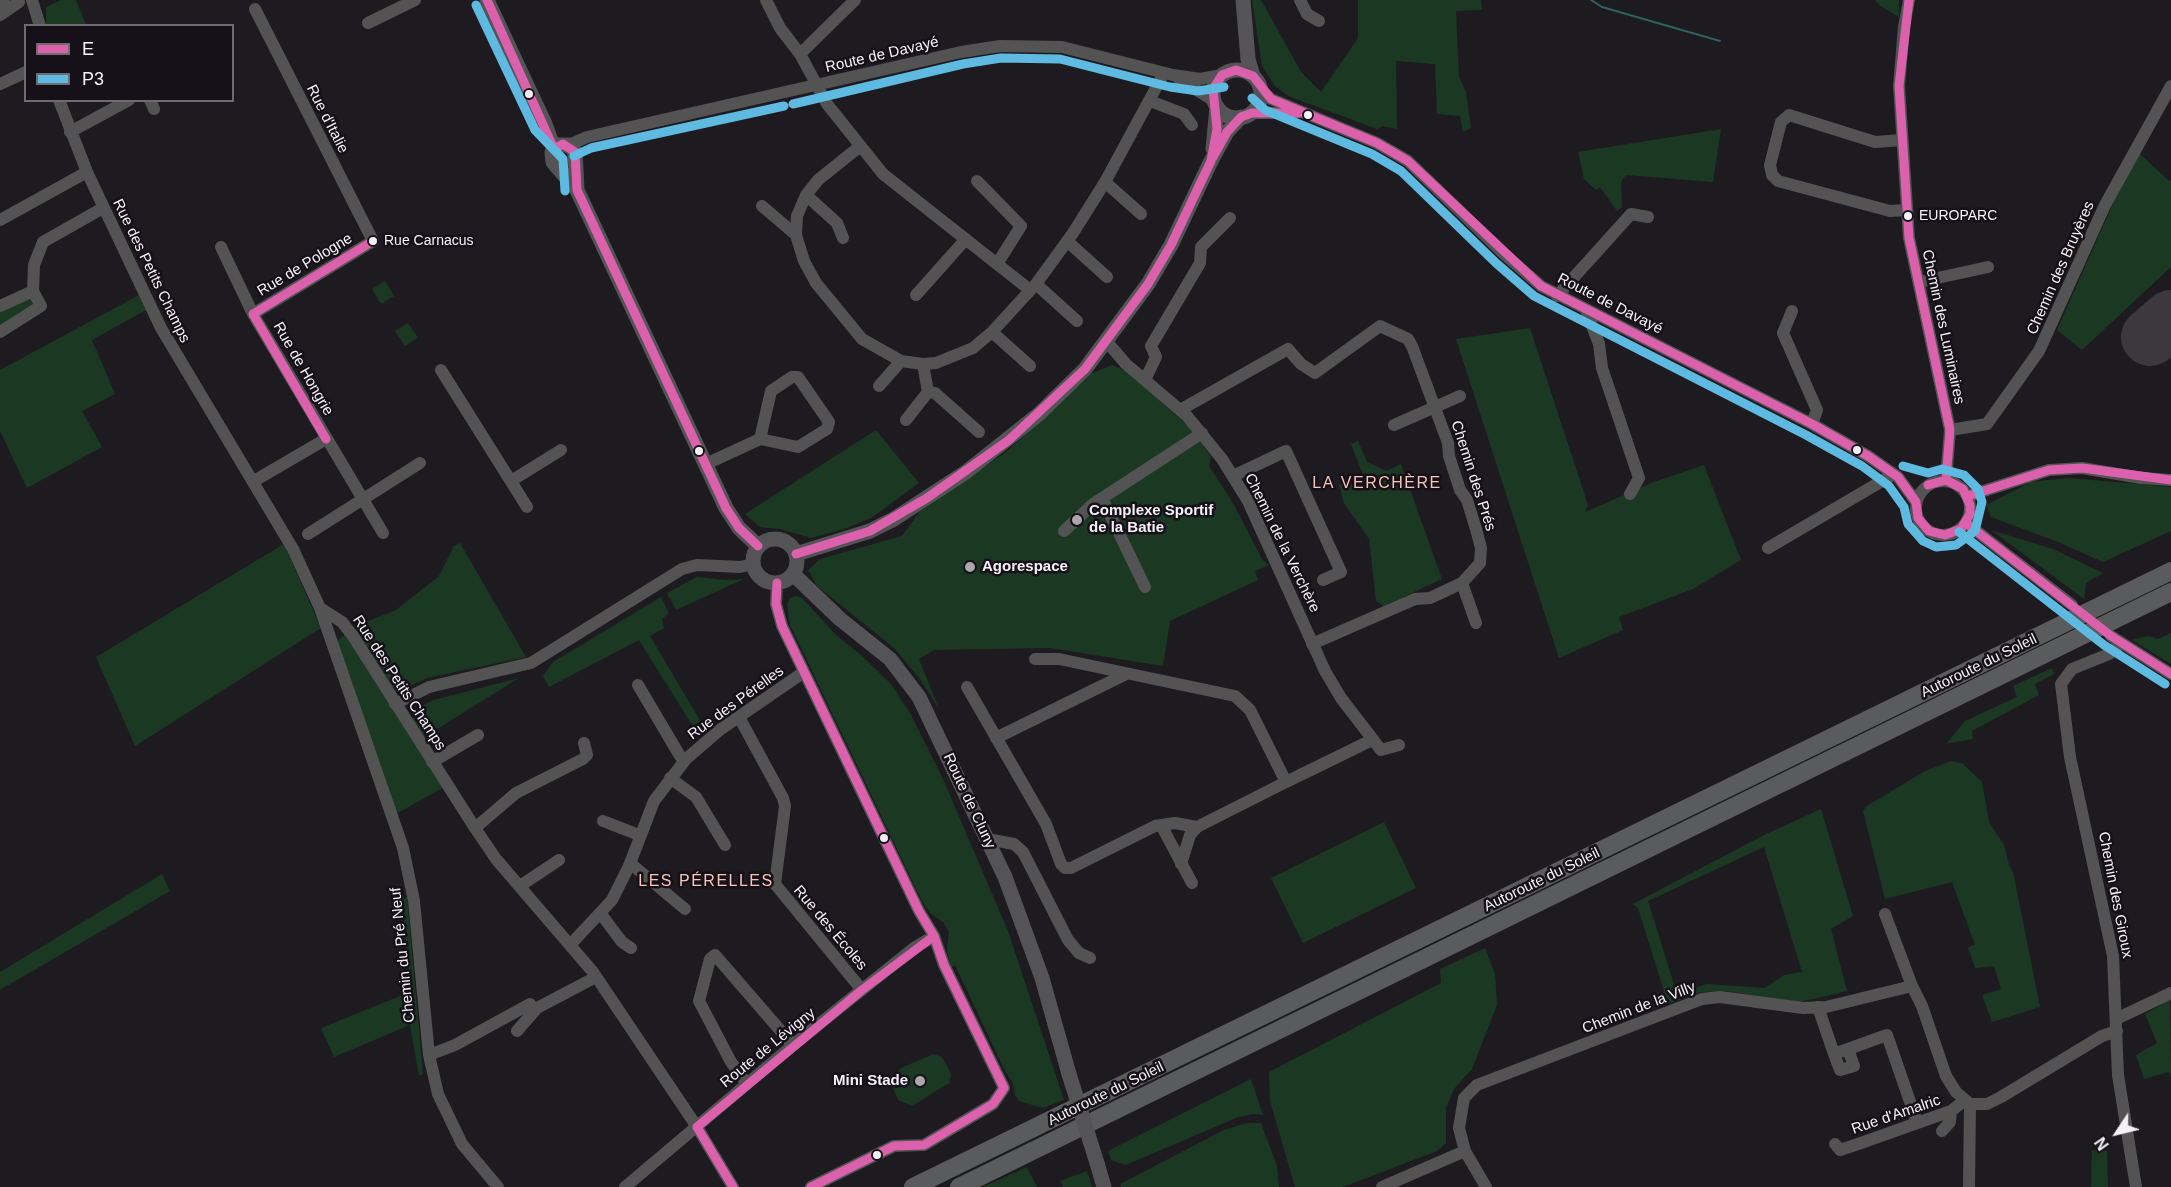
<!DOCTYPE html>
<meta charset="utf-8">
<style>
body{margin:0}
#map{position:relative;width:2171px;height:1187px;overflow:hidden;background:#1e1b20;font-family:Arial,sans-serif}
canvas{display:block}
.legend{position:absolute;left:24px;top:24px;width:210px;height:78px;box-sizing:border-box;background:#161118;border:2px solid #6f6b71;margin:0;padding:8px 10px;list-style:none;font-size:18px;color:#f5f1f7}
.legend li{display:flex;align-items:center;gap:12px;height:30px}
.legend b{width:30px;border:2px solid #6f6b71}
.north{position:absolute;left:2087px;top:1103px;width:60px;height:60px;-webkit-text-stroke:4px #161118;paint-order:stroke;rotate:235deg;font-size:16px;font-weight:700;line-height:24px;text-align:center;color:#f5f1f7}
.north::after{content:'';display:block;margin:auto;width:21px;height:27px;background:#f5f1f7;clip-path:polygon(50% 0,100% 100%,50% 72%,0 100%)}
</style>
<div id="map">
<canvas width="2171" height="1187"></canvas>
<ul class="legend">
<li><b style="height:8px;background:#db61ac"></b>E</li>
<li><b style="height:8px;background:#5fbae2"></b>P3</li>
</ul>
<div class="north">N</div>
</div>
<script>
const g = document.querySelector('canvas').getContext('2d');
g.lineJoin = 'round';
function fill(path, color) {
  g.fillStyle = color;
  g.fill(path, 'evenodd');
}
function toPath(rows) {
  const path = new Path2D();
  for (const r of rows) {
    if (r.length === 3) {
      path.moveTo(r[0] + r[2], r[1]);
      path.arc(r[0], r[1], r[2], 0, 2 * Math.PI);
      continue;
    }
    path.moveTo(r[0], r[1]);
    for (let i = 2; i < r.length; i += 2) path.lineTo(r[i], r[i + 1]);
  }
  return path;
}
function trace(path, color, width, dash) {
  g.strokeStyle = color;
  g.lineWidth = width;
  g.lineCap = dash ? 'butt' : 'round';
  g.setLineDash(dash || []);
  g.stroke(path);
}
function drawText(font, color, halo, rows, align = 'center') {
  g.font = font + ' Arial,sans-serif';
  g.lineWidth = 5;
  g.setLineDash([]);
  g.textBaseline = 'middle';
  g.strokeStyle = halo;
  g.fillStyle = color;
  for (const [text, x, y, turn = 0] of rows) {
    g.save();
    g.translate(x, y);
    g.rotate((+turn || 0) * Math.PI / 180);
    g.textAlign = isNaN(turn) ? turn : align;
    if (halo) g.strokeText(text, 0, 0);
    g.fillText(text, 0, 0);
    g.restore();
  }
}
fill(toPath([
 [61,0,76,0,86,25,46,26,46,7],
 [1252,0,1261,0,1301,72,1321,92,1358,38,1358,0,1481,0,1482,10,1456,11,1459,77,1466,92,1471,128,1463,132,1460,116,1437,114,1435,64,1396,61,1397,129,1383,126,1377,129,1288,96,1275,86,1262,66],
 [1875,0,1899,0,1899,17,1879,5],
 [1721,129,1713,182,1626,175,1621,182,1622,207,1617,211,1600,187,1596,190,1584,179,1578,152],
 [2140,154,2169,181,2171,179,2171,267,2082,350,2057,330,2119,190],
 [385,281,394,296,381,304,372,289],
 [30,295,37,306,0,329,0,310],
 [139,295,146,310,92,340,115,394,82,411,102,447,27,488,0,431,0,370],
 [408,323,418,338,405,346,395,331],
 [1530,328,1588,505,1585,512,1654,482,1704,465,1741,560,1693,589,1619,617,1623,630,1559,658,1456,339],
 [1112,365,1128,372,1186,424,1201,443,1211,457,1209,466,1233,503,1262,559,1269,565,1255,571,1258,580,1170,621,1163,666,1050,648,934,650,919,659,939,709,920,679,894,648,817,586,808,570,820,559,902,536,920,511,1006,452,1088,375],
 [876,430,919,483,871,518,847,528,811,538,780,529,760,527,745,514],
 [1358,441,1367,462,1387,471,1401,464,1442,579,1384,606,1376,601,1369,539,1344,503,1339,485,1363,475,1351,444],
 [2069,478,2171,487,2171,531,2103,562,2058,542,1991,517,1986,505,2031,482],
 [1991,530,2053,549,2103,573,2086,583,2084,599],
 [460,543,526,657,427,678,396,693,354,627,396,610,439,576,454,546],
 [284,544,321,628,135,746,96,657],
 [697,577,725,580,744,579,676,610,667,593],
 [795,596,802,598,837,636,861,655,891,684,910,713,943,779,1008,931,1064,1100,1043,1108,1019,1101,1015,1095,1013,1083,1005,1071,955,965,951,967,947,950,949,932,943,922,930,913,922,901,790,625,787,605,790,598],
 [661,597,669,613,662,619,664,628,650,636,705,729,697,733,639,640,549,687,543,676,553,662],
 [2171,633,2171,664,2132,640,2148,636,2158,639],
 [346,634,444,787,396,814,334,643],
 [2052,668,2054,674,2035,684,2039,695,1972,731,1973,739,1946,744,1965,721,2017,697,2013,686],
 [519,678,421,739,413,724,413,716,419,707,434,700],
 [1951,761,1962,763,1982,782,1989,822,2004,845,2009,865,2013,872,2040,1007,1992,1022,1982,995,2001,989,1994,966,1975,968,1968,947,1975,945,1952,882,1885,899,1863,811,1867,806,1925,771],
 [1821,809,1853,916,1831,929,1847,991,1800,1002,1724,991,1702,992,1668,1004,1638,908,1633,904,1762,836],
 [1764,847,1802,972,1784,975,1765,988,1707,984,1677,994,1648,901],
 [1384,822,1416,888,1303,943,1271,878],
 [162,874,170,891,0,990,0,972],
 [407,897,423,1074,419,1076,410,1025,334,1057,321,1028,410,992,402,899],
 [1485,948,1495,974,1497,1005,1472,1069,1454,1089,1446,1108,1446,1143,1437,1151,1343,1187,1295,1187,1270,1101,1269,1072,1441,983,1440,969],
 [2170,1000,2171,1078,2169,1072,2144,1079,2136,1055,2157,1043,2145,1014],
 [934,1054,942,1057,947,1066,951,1074,949,1083,912,1106,898,1100,889,1078,903,1067],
 [1251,1079,1263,1115,1252,1114,1236,1118,1126,1165,1111,1160,1108,1151],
 [1247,1123,1261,1123,1277,1166,1279,1187,1121,1187,1120,1184,1224,1130],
 [2092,1150,2107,1151,2108,1187,2091,1187],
 [1027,1167,1037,1187,983,1187],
 [1087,1171,1092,1187,1063,1187,1060,1181]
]), '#1b3823');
trace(toPath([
 [1591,0,1602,7,1720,41]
]), '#2d6262', 2);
trace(toPath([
 [2150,337,2171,319]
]), '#3c393d', 58);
trace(toPath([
 [32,0,40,26],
 [766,0,780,28,800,54,827,104,883,174,1030,290],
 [1300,0,1307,14,1319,21],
 [1909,0,1904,27,1899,86,1909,238,1950,430,1946,480],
 [0,3,4,0],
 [0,15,19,2],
 [368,23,415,0],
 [800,54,855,0],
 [1179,79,1214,101],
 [0,84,26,72],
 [1260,89,1271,99,1377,143,1408,161,1504,254,1541,286,1812,424,1868,456,1898,477,1916,502],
 [59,100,87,172,161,328,293,549,320,608,342,622,353,636,475,828,496,859,593,972,697,1127,733,1187],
 [150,100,154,109],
 [1150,101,1184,114,1192,125],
 [1252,113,1296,113],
 [70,132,129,100],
 [1902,140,1875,142,1789,115,1781,122,1770,165,1772,175,1778,181,1890,211,1907,210],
 [569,145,587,137,961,52,1000,46,1062,47,1173,75,1200,79,1222,75],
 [859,147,818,180,806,195,797,216,796,235,804,261,816,283,862,339,901,361,923,364,936,363,973,348,992,332,1036,284,1073,233,1105,182,1164,73],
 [977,181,1021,226,997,264],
 [1105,182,1141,214],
 [806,195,837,223,843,238],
 [762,206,796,235],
 [0,220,87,172],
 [1067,241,1107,277],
 [221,247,253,314,383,533],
 [1919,282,1988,267],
 [1036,284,1077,321],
 [33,291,34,265,43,242,103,208],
 [916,295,966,239],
 [1557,296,1631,214,1648,217],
 [0,306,33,291,41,306,0,332],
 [1586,310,1599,344,1602,368,1639,478,1630,494],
 [1792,311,1783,333,1817,410,1812,424],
 [253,314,373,241,255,9],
 [992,332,1030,366],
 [1107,342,1126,364,1187,416,1222,459,1248,501,1325,671,1341,698,1381,750,1399,745],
 [441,370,527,507],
 [1146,378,1156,357,1151,346,1200,263,1201,247,1230,218],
 [879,386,901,361],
 [928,392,935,393,979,432],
 [1180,410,1288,349,1301,364,1315,373,1380,326,1408,339,1412,346,1448,443,1449,456,1460,490,1467,500,1476,529,1481,548,1480,563,1462,583,1430,598,1415,599,1312,644],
 [906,420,928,392,923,364],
 [1394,425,1460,396],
 [1950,430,1987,424,2039,351,2105,205,2171,86],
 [706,464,760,439,798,447,827,429,829,422,798,377,792,377,771,391,760,439],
 [1233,476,1286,451,1341,572,1323,580],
 [1943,508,27],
 [254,481,326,439],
 [511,481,561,450],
 [1968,496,2049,470,2082,468,2141,478,2171,480],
 [1102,498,1145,587],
 [1966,523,2072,605],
 [1064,531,1093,504,1202,433],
 [308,534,420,463],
 [1768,548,1894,474],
 [777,583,776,604,782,626,919,911,934,936,944,965,1004,1088,993,1104,924,1145,894,1146,811,1187],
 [1462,583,1476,623],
 [320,608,403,848,414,901,429,1055,438,1094,462,1144,498,1187],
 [2111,636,2171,674],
 [2121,643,2109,654,2072,669,2061,684,2070,757,2113,956,2118,1075,2136,1187],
 [1035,659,1059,659,1235,696,1250,710,1286,782,1372,740],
 [638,685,680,756,686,759],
 [967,687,1046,824,1061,864,1065,868,1071,868,1155,826,1175,823,1197,827],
 [395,704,429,687,531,663,682,569,697,565,740,567,754,564],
 [739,717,783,798,785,806,775,884,862,990],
 [996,738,1126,674],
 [432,762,478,735],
 [670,778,696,797,725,845],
 [603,821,639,835],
 [1161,825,1192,883],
 [475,828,516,793,583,759,587,755,584,743],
 [987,839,1014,844,1023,852,1068,940,1079,953,1090,958],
 [630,863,685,909],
 [1181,864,1190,835,1197,827,1286,782],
 [520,886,559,860],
 [601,914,622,942,631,948],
 [1885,914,1912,986],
 [571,944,612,900,629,866,654,801,686,759,721,729,804,672],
 [1818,1007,1834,1054,1887,1035,1917,1122],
 [2116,1019,2171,993],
 [517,1031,537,1008,596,977],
 [1834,1054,1840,1070,1854,1066,1848,1049],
 [429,1055,455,1045,530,1004],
 [747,1084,731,1062,699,1001,710,959,715,955,793,1045],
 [1942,1131,1950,1122,1951,1111],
 [1835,1144,1840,1150,1861,1143,1951,1111,1965,1100],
 [625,1187,793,1045,914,948,934,936],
 [1382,1187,1465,1151],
 [1486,1187,1465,1151,1459,1128,1464,1098,1477,1085,1702,999,1720,997,1803,1008,1826,1007,1912,986,1922,1006,1946,1076,1956,1092,1970,1104,1987,1104,2001,1097,2102,1036,2117,1031],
 [1969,1187,1970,1104]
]), '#535354', 12);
trace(toPath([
 [487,0,545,124,554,149],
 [1243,0,1248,59,1253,76],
 [1237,94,24],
 [1213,149,1217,107],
 [577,190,575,152,569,145,558,145,552,152,553,162,577,190,726,508,739,528,758,546],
 [775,561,22],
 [796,554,870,531,894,519,966,472,1039,414,1085,369,1148,284,1171,245,1211,161,1227,132,1241,117],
 [793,574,840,619,890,659,919,697,1005,877,1042,978,1069,1074],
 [1097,1163,1104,1187]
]), '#545456', 15);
trace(toPath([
 [913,1187,2171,571],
 [959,1187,2171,592]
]), '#5a5b5c', 18);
trace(toPath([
 [1069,1074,1097,1163]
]), '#545456', 15);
trace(toPath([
 [487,0,554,149,563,144,575,152,577,190,726,508,739,528,758,546],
 [1909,0,1899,86,1909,238,1950,430,1946,480],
 [1213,157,1227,132,1241,117,1252,113,1300,113],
 [253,314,326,439],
 [253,314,373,241],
 [1968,496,2049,470,2082,468,2171,480],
 [1966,523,2111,636,2171,674],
 [796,554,870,531,927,498,1009,440,1085,369,1148,284,1171,245,1211,161,1217,129,1213,89,1222,75,1236,70,1253,76,1271,99,1377,143,1408,161,1541,286,1812,424,1868,456,1898,477,1916,502,1918,518,1929,531,1945,535,1961,529,1970,514,1970,505,1963,489,1946,480,1928,485],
 [777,583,776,604,782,626,919,911,934,936,944,965,1004,1088],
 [697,1127,862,990,934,936],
 [697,1127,733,1187],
 [811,1187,894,1146,924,1145,993,1104,1004,1088]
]), '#db61ac', 9);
trace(toPath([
 [476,5,535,130,563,159,565,191],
 [1252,98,1265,110,1372,154,1401,171,1496,263,1534,296,1806,435,1862,466,1889,486,1904,507,1908,524,1923,541,1936,547,1956,545,1975,531,1982,502,1978,489,1964,475,1942,469,1928,473,1903,466],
 [793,104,963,64,1001,58,1060,59,1170,87,1198,91,1224,87],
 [574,156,591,148,784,106],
 [1959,532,2104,645,2165,684]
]), '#5fbae2', 9);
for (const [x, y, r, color] of [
 [529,94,5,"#f5f1f7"],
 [1308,115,5,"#f5f1f7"],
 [1908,216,5,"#f5f1f7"],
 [373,241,5,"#f5f1f7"],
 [1857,450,5,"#f5f1f7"],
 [699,451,5,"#f5f1f7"],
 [1077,520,6,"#aaa6ac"],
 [970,567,6,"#aaa6ac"],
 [884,838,5,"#f5f1f7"],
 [920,1081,6,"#aaa6ac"],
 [877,1155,5,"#f5f1f7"]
]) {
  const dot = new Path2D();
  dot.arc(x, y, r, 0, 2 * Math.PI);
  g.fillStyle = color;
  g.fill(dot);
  trace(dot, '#161118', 2);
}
drawText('14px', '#f5f1f7', '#161118', [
 ["EUROPARC",1919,216],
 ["Rue Carnacus",384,241]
], 'left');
drawText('15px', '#f5f1f7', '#161118', [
 ["Route de Davayé",882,55,-13],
 ["Rue d'Italie",327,119,63],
 ["Rue de Pologne",305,265,-31],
 ["Chemin des Bruyères",2061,268,-66],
 ["Rue des Petits Champs",151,271,64],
 ["Route de Davayé",1610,304,27],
 ["Chemin des Luminaires",1943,327,78],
 ["Rue de Hongrie",303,369,60],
 ["Chemin des Prés",1473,476,72],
 ["Chemin de la Verchère",1282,543,64],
 ["Autoroute du Soleil",1979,666,-26],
 ["Rue des Petits Champs",399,683,57],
 ["Rue des Pérelles",736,703,-36],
 ["Route de Cluny",969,801,65],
 ["Autoroute du Soleil",1542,880,-26],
 ["Chemin des Giroux",2115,895,79],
 ["Rue des Écoles",830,928,50],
 ["Chemin du Pré Neuf",403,955,-96],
 ["Chemin de la Villy",1639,1008,-21],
 ["Route de Lévigny",768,1048,-39],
 ["Autoroute du Soleil",1106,1094,-26],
 ["Rue d'Amalric",1896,1115,-19]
]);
drawText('bold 15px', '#f5f1f7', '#161118', [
 ["Complexe Sportif",1089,511],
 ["de la Batie",1089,528],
 ["Agorespace",982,567],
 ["Mini Stade",908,1081,"right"]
], 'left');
g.letterSpacing = '1.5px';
drawText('16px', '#f6c4b8', '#161118', [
 ["LA VERCHÈRE",1377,484],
 ["LES PÉRELLES",706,882]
]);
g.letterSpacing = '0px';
</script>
